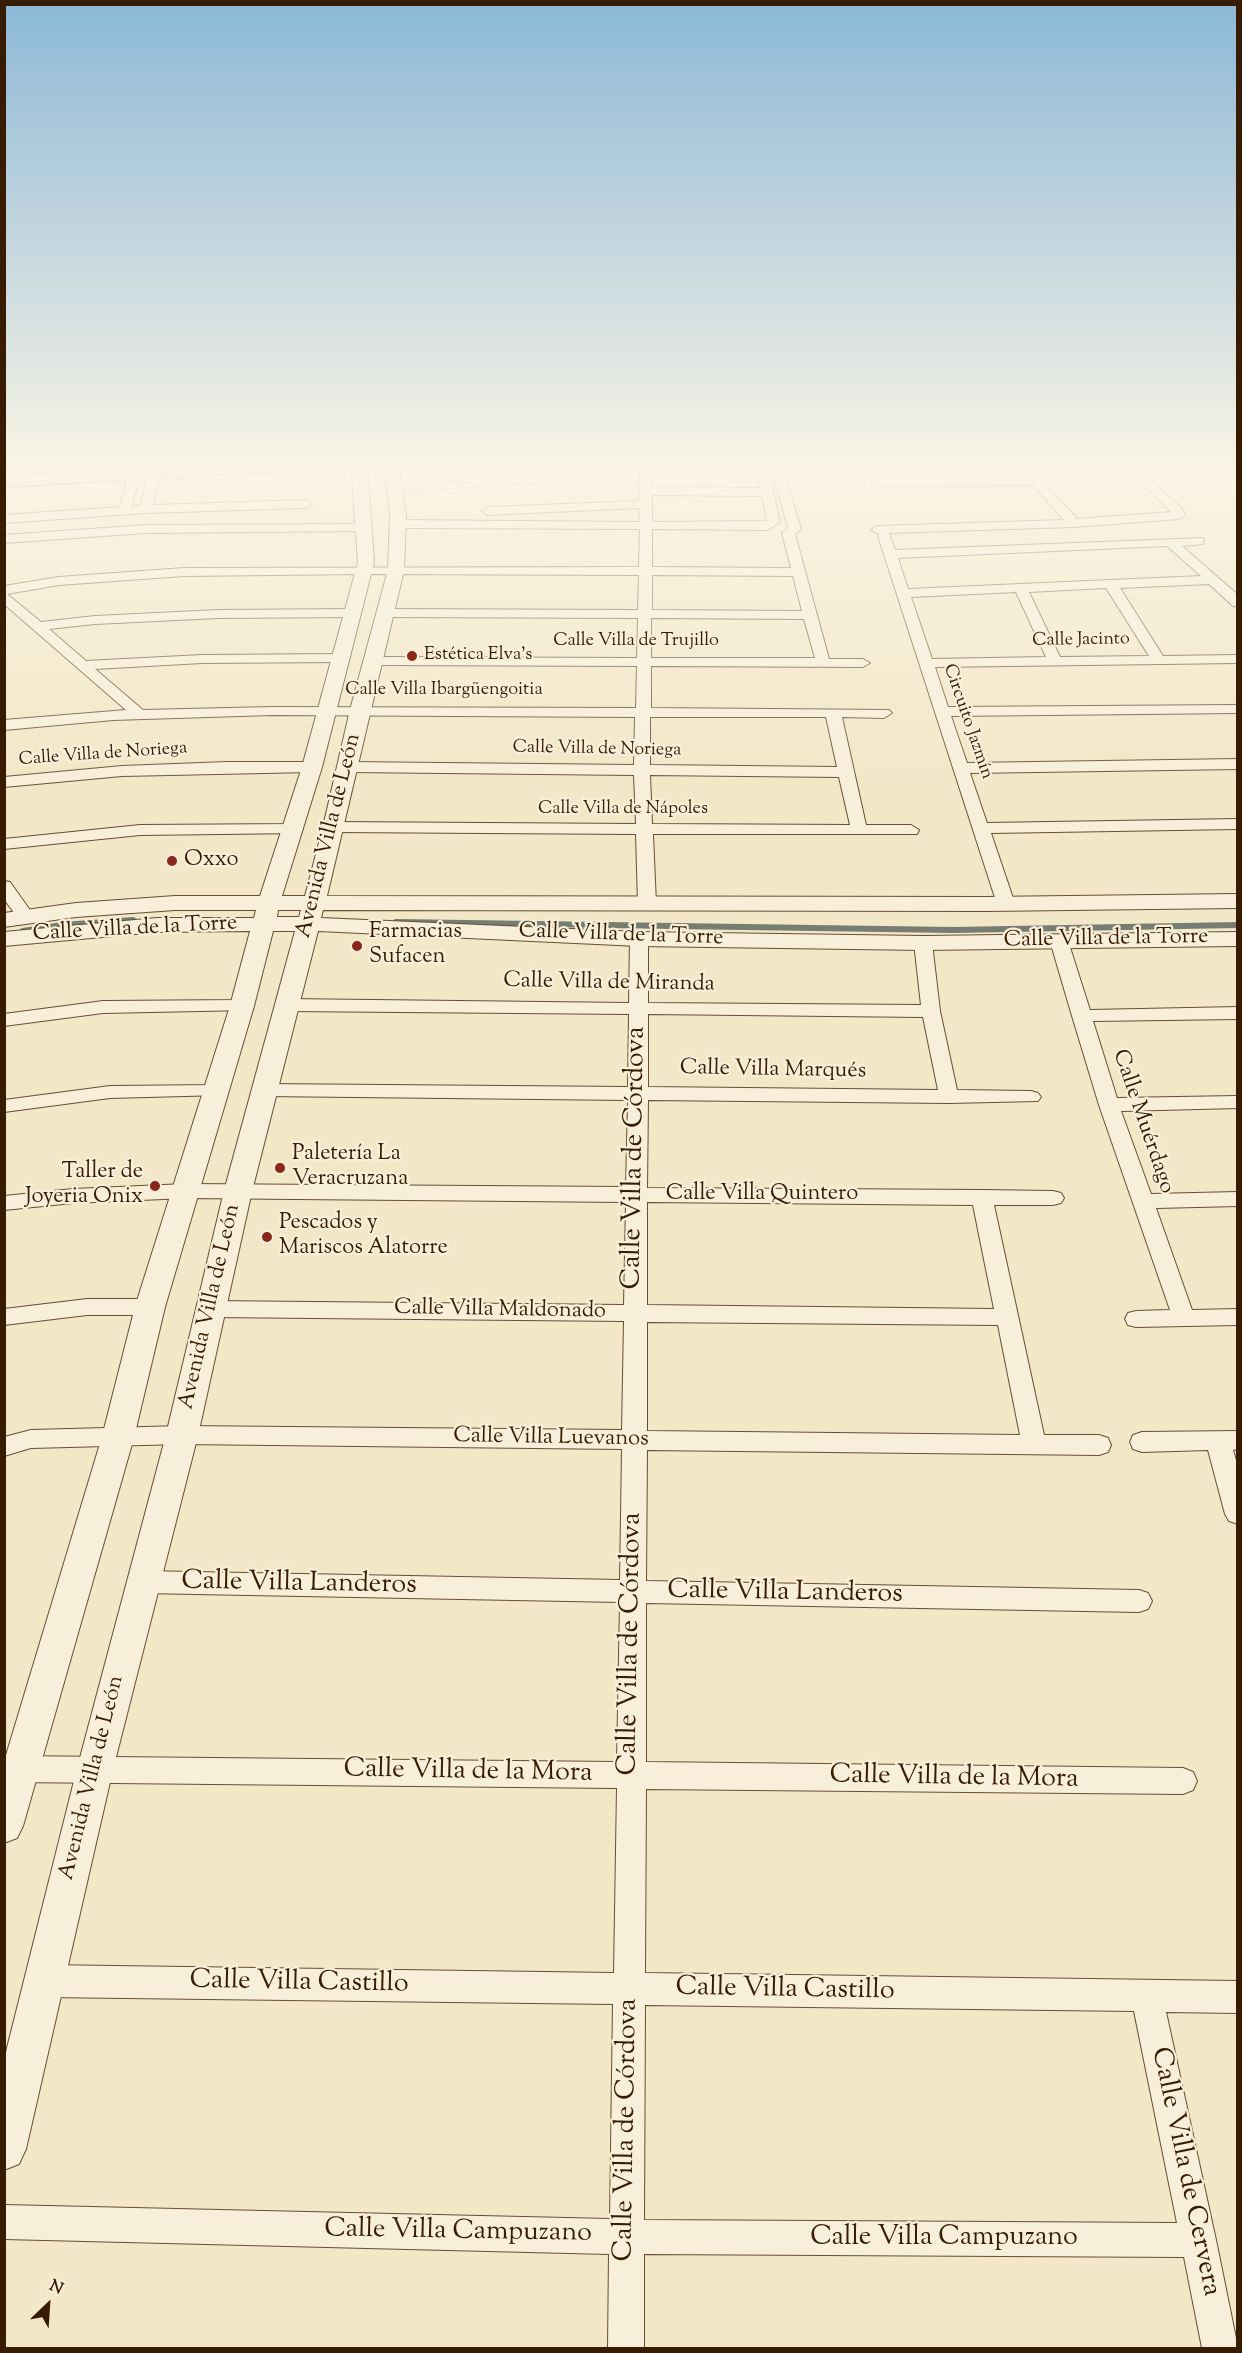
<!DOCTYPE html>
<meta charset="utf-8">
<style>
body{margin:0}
#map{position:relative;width:1242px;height:2353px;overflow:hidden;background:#f2e7c6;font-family:"Sorts Mill Goudy",serif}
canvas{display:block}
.frame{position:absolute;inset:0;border:6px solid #381c01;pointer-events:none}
.north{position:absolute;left:18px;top:2275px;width:60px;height:60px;-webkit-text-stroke:4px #f7efda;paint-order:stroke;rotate:25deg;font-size:16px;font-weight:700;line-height:24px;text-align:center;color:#381c01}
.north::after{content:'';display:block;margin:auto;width:21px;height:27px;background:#381c01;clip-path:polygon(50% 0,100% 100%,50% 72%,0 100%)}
</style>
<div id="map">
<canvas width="1242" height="2353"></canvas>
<div class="frame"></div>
<div class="north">N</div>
</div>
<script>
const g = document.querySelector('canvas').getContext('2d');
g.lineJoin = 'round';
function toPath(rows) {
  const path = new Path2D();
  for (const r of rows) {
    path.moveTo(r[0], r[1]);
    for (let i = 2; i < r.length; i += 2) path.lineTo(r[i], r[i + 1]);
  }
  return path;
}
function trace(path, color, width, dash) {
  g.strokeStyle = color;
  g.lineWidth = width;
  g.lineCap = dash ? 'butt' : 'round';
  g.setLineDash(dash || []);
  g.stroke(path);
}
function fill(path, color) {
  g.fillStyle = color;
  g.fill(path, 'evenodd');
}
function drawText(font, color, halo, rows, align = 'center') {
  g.font = font + ' "Sorts Mill Goudy",serif';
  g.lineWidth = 4.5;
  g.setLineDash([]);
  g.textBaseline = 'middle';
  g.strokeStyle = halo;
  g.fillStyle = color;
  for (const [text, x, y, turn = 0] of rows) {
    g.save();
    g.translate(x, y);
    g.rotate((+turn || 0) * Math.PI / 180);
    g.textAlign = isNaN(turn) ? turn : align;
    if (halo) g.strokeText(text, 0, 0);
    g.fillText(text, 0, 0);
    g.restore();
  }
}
trace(toPath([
 [396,922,953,930,1238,925],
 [23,931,63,925,133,920]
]), '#767d72', 6);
const service = toPath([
 [394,488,532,480,541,475,533,464]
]);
const minor = toPath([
 [639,464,651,464,651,487,760,488,755,464,767,464,780,522,768,530,652,529,652,567,791,568,782,533,788,528,772,469,778,465,782,466,801,529,795,534,829,659,863,659,870,663,863,667,651,666,651,708,889,710,892,713,884,718,842,717,866,825,911,825,919,830,917,834,653,834,656,904,653,908,647,909,641,908,638,904,636,834,334,832,326,827,334,822,636,824,634,775,348,772,340,767,348,762,634,765,635,717,272,715,113,720,4,730,4,720,126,710,4,604,4,586,59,577,184,568,639,567,640,529,396,528,390,524,396,520,640,522,639,508,488,515,482,511,488,507,639,501,639,464],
 [652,495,762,496,767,521,652,522,652,495],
 [364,574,639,575,638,610,385,609,378,613,385,617,638,618,637,658,373,657,366,661,373,665,637,666,636,708,272,707,143,710,95,669,202,663,341,662,348,658,341,654,202,655,86,661,49,629,95,624,218,618,353,617,360,613,353,609,218,610,95,616,41,622,7,594,59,585,184,576,364,574],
 [652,575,793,576,802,611,652,610,652,575],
 [651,618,804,619,815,658,651,658,651,618],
 [650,717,826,717,837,767,650,765,650,717],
 [650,775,839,777,850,825,652,824,650,775],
 [1015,464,1027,464,1077,519,1171,512,1122,464,1134,464,1182,509,1185,515,1179,519,1074,527,889,533,895,550,1203,538,1204,541,1203,544,1182,546,1238,595,1238,607,1233,606,1209,584,1120,588,1163,656,1238,655,1238,663,935,667,948,707,1238,705,1238,713,951,716,967,763,1238,759,1238,769,970,773,987,823,1238,819,1238,829,991,833,1015,904,1012,908,1006,909,1000,908,997,904,878,536,879,534,871,530,877,526,1064,520,1033,485,877,486,871,482,877,478,1027,477,1015,464],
 [1167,546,1201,576,908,589,898,558,1167,546],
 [1106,588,1149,656,1060,657,1029,592,1106,588],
 [1016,592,1046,657,932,659,911,597,1016,592],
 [154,467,160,471,153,505,306,500,312,504,306,508,146,513,4,523,4,515,120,507,129,472,135,468,141,472,132,506,141,506,148,471,154,467],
 [365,524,369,525,371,528,369,531,146,533,4,543,4,535,146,525,365,524],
 [227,762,312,762,320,767,312,772,122,776,4,787,4,777,122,766,227,762],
 [295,824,301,825,303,829,301,833,140,835,4,849,4,839,140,825,295,824],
 [4,881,10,882,32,913,35,917,32,921,20,921,4,899,4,881],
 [639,934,645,935,648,939,648,1003,921,1005,914,943,917,939,923,938,929,939,932,943,940,1011,957,1090,1031,1091,1038,1093,1041,1097,1038,1101,949,1103,648,1100,647,1188,982,1190,1053,1191,1061,1193,1064,1198,1061,1203,1053,1205,994,1205,1044,1435,1099,1435,1108,1438,1111,1445,1108,1452,1099,1455,647,1450,646,1581,1139,1590,1148,1593,1152,1601,1148,1609,1139,1612,646,1603,646,1762,1183,1768,1193,1772,1197,1781,1193,1790,1183,1794,646,1789,645,1973,1238,1981,1238,2013,1166,2012,1216,2240,1238,2348,1202,2348,1184,2257,644,2254,644,2348,608,2348,609,2254,4,2239,4,2205,610,2219,613,2004,44,1997,33,1992,28,1981,33,1970,44,1965,614,1973,617,1788,11,1782,4,1780,4,1758,11,1756,617,1762,620,1602,142,1593,133,1590,129,1582,133,1574,142,1571,620,1580,622,1449,182,1444,31,1448,4,1456,4,1437,31,1430,182,1426,622,1430,624,1321,210,1317,202,1315,199,1309,202,1303,210,1301,624,1305,626,1202,186,1198,73,1203,4,1210,4,1196,73,1189,186,1184,626,1187,628,1100,263,1096,256,1094,253,1090,256,1086,263,1084,628,1087,629,1014,287,1011,280,1009,278,1005,280,1001,287,999,629,1003,630,939,633,935,639,934],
 [648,1014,923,1017,938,1090,648,1087,648,1014],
 [647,1202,973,1205,994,1309,647,1305,647,1202],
 [647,1322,998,1325,1020,1435,647,1431,647,1322],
 [645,2005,1134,2011,1177,2223,644,2220,645,2005],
 [1059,936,1065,937,1068,941,1090,1010,1238,1007,1238,1019,1093,1021,1117,1098,1238,1096,1238,1108,1121,1111,1151,1194,1238,1192,1238,1206,1156,1208,1192,1310,1238,1309,1238,1325,1136,1327,1128,1325,1125,1319,1128,1313,1136,1311,1170,1310,1099,1105,1072,1016,1050,941,1053,937,1059,936],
 [242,1000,249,1002,251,1006,249,1010,103,1013,4,1026,4,1014,103,1001,242,1000],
 [215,1085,222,1087,225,1091,222,1095,110,1098,4,1112,4,1100,110,1086,215,1085],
 [87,1299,150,1299,158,1301,161,1307,158,1313,150,1315,87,1315,4,1325,4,1309,87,1299],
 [1238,1431,1238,1449,1233,1450,1238,1467,1238,1524,1229,1521,1225,1514,1208,1450,1142,1452,1133,1449,1130,1442,1133,1435,1142,1432,1238,1431]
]);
const tertiary = toPath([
 [351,464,367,464,374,562,322,767,282,896,305,896,323,827,350,710,388,570,390,516,384,464,399,464,406,516,404,570,327,896,986,897,1238,894,1238,908,986,911,323,910,321,918,639,932,923,936,1238,932,1238,946,923,950,639,946,318,931,252,1191,198,1435,113,1769,26,2149,19,2164,4,2170,4,2060,77,1769,166,1435,224,1191,295,931,273,931,254,1006,165,1307,134,1437,23,1826,17,1838,4,1843,4,1762,102,1437,135,1307,230,1006,250,931,157,932,4,946,4,932,157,918,254,918,256,910,175,910,76,917,4,927,4,913,76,903,175,896,260,896,302,767,358,562,351,464],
 [278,910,301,910,299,917,277,917,278,910]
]);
const primary = toPath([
 [210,464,308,464,306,468,299,470,4,487,4,475,210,464]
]);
trace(service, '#664f32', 8);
trace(minor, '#664f32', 2);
trace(tertiary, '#664f32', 2);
trace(primary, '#381c01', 2);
trace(service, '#f7efda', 7);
fill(minor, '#f7efda');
fill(tertiary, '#f7efda');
fill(primary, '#f2e7c6');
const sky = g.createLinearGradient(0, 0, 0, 793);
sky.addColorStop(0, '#8bb8d7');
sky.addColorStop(0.59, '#f9f4e5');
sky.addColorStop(1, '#f9f4e500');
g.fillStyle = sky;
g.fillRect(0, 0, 1242, 793);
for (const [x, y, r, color] of [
 [412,656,6,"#8f2418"],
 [172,861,6,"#8f2418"],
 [357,946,6,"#8f2418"],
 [280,1168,6,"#8f2418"],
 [155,1186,6,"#8f2418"],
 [267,1237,6,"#8f2418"]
]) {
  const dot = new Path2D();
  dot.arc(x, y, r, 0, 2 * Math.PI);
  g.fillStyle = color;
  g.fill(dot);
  trace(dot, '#f7efda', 2);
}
drawText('18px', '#381c01', '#f7efda', [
 ["Calle Jacinto",1081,641,-1],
 ["Calle Villa de Trujillo",636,642],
 ["Calle Villa Ibargüengoitia",444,691],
 ["Circuito Jazmín",967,722,71],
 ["Calle Villa de Noriega",597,750,1],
 ["Calle Villa de Noriega",103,755,-4],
 ["Calle Villa de Nápoles",623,810]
]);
drawText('18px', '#381c01', '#f7efda', [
 ["Estética Elva’s",424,656]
], 'left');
drawText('22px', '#381c01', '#f7efda', [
 ["Avenida Villa de León",330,836,-76],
 ["Calle Villa de la Torre",135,930,-3],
 ["Calle Villa de la Torre",621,936,2],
 ["Calle Villa de la Torre",1106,940,-1],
 ["Calle Villa de Miranda",609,984,1],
 ["Calle Villa Marqués",773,1071,1],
 ["Calle Muérdago",1142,1122,71],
 ["Calle Villa Quintero",762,1195],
 ["Avenida Villa de León",211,1307,-77],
 ["Calle Villa Maldonado",500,1311,1],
 ["Calle Villa Luevanos",551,1439,1],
 ["Avenida Villa de León",93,1778,-76]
]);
drawText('22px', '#381c01', '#f7efda', [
 ["Oxxo",184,861],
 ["Farmacias",369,933],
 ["Sufacen",369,958],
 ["Paletería La",292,1155],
 ["Veracruzana",292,1180],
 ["Taller de",143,1173,"right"],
 ["Joyeria Onix",143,1198,"right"],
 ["Pescados y",279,1224],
 ["Mariscos Alatorre",279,1249]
], 'left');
drawText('27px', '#381c01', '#f7efda', [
 ["Calle Villa de Córdova",636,1158,-89],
 ["Calle Villa Landeros",299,1585,1],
 ["Calle Villa Landeros",785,1594,1],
 ["Calle Villa de Córdova",632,1644,-89],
 ["Calle Villa de la Mora",468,1773,1],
 ["Calle Villa de la Mora",954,1779,1],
 ["Calle Villa Castillo",299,1984,1],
 ["Calle Villa Castillo",785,1991,1],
 ["Calle Villa de Córdova",628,2130,-89],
 ["Calle Villa de Cervera",1184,2172,78],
 ["Calle Villa Campuzano",458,2233,1],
 ["Calle Villa Campuzano",944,2239]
]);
</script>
